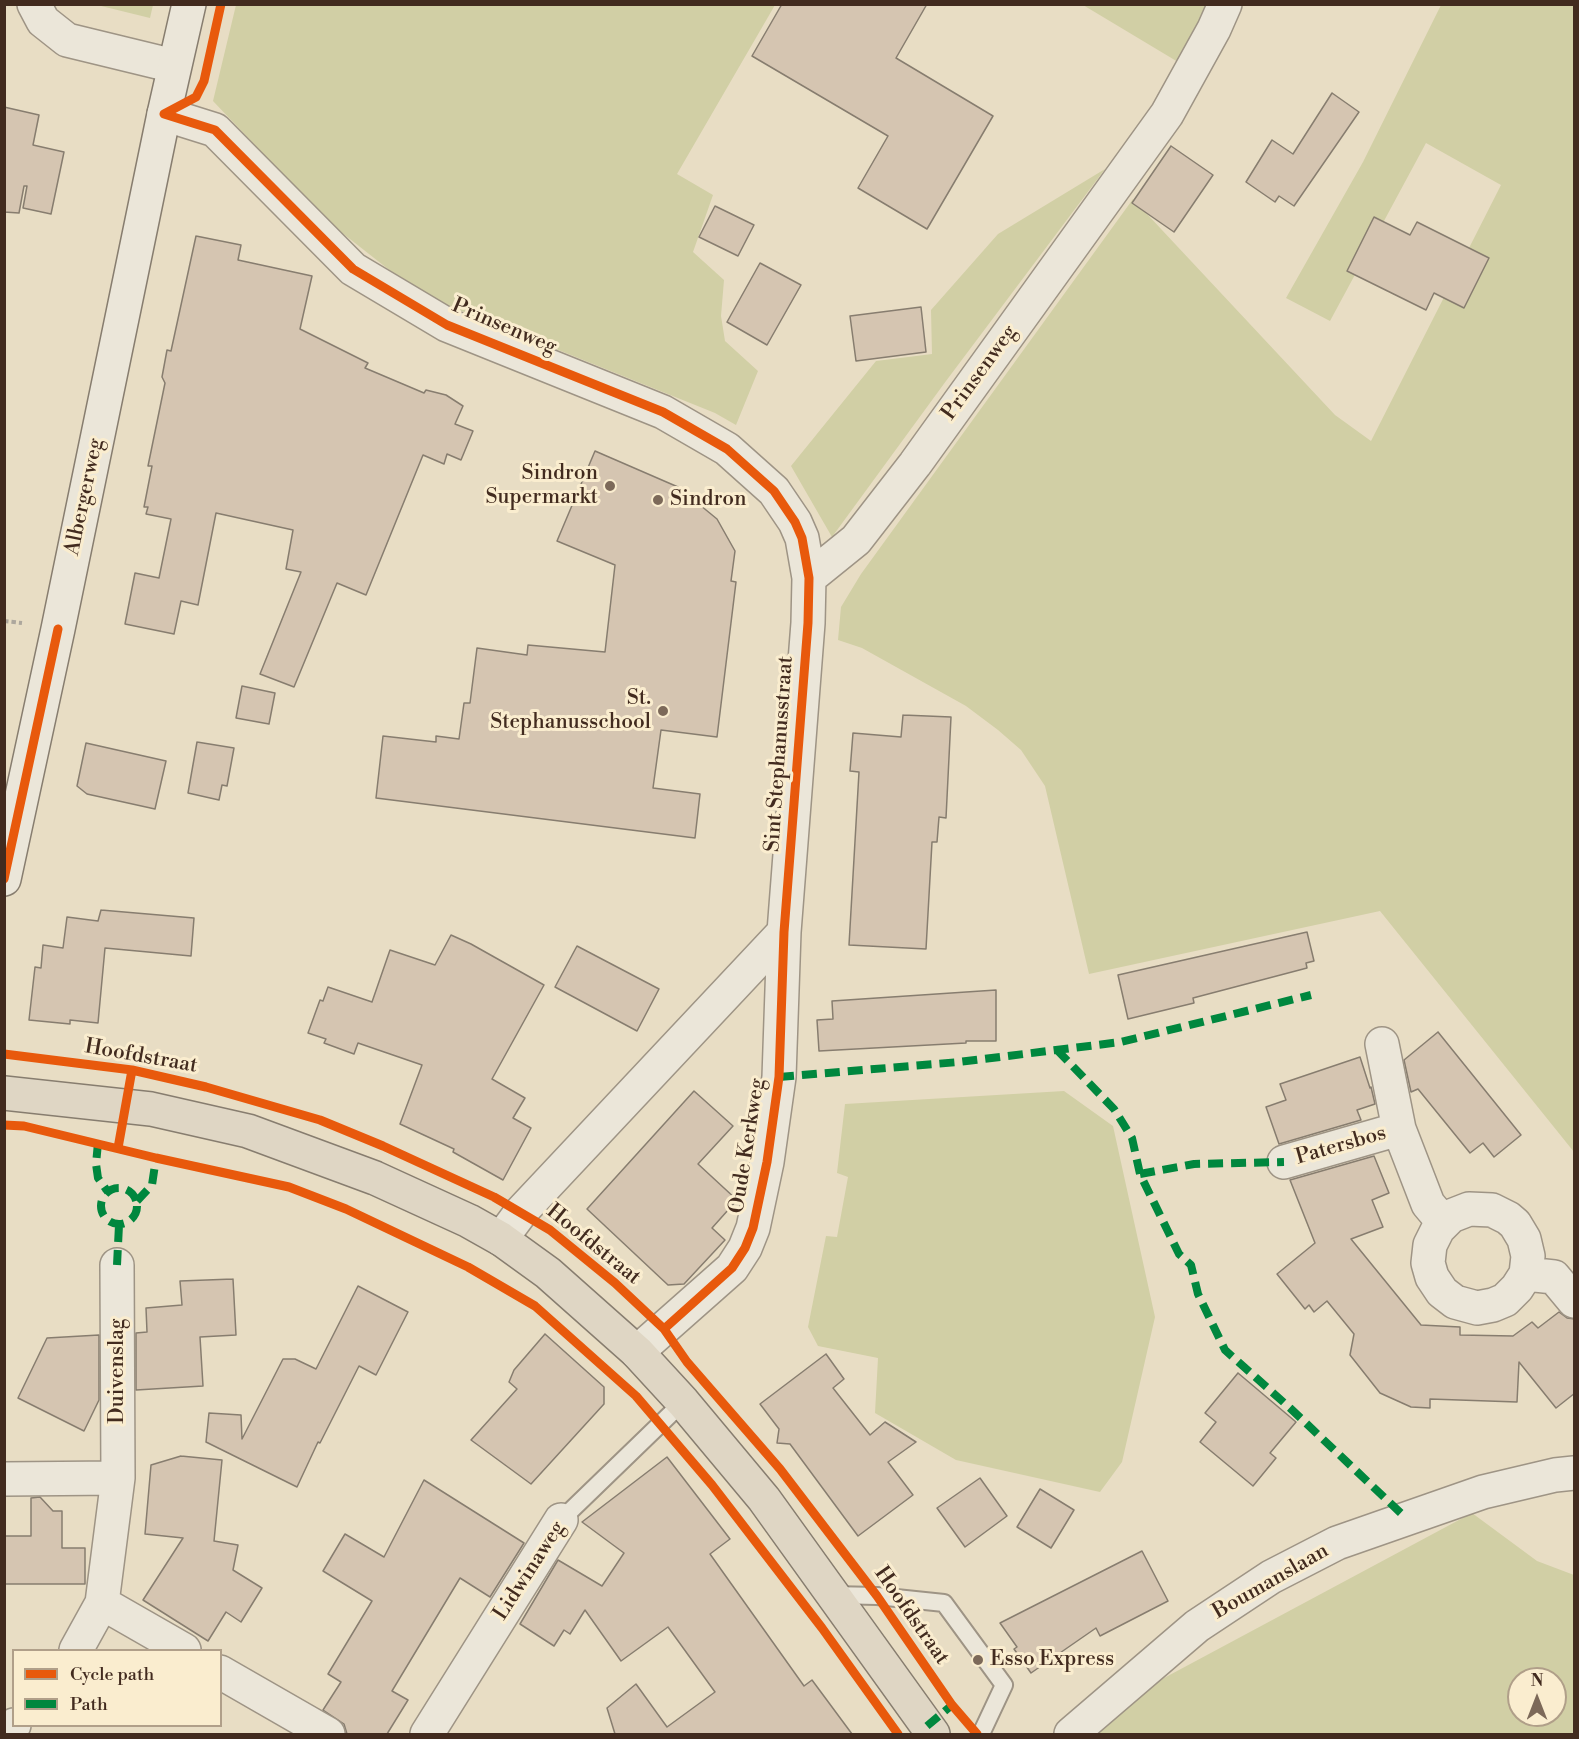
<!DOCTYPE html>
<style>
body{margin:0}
#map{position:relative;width:1579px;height:1739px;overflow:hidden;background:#e8ddc4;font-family:"Libre Bodoni",serif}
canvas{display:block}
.frame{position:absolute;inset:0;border:6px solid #422b1f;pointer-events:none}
.legend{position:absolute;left:12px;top:1649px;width:210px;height:78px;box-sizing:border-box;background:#faedcf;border:2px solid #b09f89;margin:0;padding:8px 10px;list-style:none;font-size:18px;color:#422b1f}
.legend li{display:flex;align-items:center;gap:12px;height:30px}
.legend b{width:30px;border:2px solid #b09f89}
.north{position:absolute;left:1507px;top:1667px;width:60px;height:60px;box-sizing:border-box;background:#faedcf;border:2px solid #b09f89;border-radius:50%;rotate:0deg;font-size:16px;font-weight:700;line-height:24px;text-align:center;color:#422b1f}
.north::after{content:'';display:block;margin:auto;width:21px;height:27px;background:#7c6959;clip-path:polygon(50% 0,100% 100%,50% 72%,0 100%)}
</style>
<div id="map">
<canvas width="1579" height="1739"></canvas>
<div class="frame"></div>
<ul class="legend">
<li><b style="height:8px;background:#e8590c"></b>Cycle path</li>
<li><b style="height:8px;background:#00873e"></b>Path</li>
</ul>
<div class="north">N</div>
</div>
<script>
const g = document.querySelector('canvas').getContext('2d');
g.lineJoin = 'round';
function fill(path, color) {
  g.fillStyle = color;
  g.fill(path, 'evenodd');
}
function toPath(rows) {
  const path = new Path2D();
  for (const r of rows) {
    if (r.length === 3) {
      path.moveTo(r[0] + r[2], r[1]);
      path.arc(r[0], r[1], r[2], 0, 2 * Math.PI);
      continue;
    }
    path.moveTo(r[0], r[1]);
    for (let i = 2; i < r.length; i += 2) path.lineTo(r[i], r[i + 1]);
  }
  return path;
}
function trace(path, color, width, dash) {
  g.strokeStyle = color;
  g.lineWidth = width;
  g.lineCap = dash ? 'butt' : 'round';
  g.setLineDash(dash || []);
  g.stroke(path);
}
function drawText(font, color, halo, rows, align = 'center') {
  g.font = font + ' "Libre Bodoni",serif';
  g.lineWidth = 6;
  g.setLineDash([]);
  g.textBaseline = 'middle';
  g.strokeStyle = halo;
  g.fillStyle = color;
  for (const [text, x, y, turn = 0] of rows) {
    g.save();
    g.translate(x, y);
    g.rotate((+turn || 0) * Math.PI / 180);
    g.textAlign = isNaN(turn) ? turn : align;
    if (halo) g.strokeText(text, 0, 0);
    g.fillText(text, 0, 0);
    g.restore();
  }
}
fill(toPath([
 [97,5,153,5,150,18],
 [236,5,775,5,677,174,713,195,693,252,724,280,721,316,725,341,758,371,736,425,715,413,449,306,397,276,327,221,213,101],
 [1083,5,1209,5,1178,62],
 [1441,5,1574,5,1574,1152,1380,911,1089,974,1045,786,1021,750,998,730,966,706,862,648,838,640,841,607,861,574,1133,199,1335,415,1371,441,1501,185,1426,143,1330,321,1286,298,1363,162],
 [1105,169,946,381,832,537,791,466,876,361,932,354,931,310,998,234],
 [1064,1091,1113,1126,1155,1317,1122,1462,1100,1492,956,1460,875,1413,878,1358,818,1346,808,1327,826,1236,837,1237,848,1177,837,1173,845,1104],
 [1472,1513,1537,1561,1574,1575,1574,1734,1089,1734,1123,1700],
 [1519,1679,1555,1679,1555,1715,1519,1715]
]), '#d1cfa5');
const building = toPath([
 [782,4,927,4,896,58,993,116,927,229,858,188,888,136,752,56,782,4],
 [1332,93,1359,112,1294,206,1279,196,1275,202,1246,182,1272,140,1293,154,1332,93],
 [4,107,39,115,33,145,64,152,51,214,23,208,27,186,24,186,19,213,4,212,4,107],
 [1171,146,1213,175,1174,232,1132,203,1171,146],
 [715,206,754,225,738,256,699,237,715,206],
 [1374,217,1410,235,1417,222,1489,258,1464,308,1434,293,1426,310,1347,271,1374,217],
 [196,236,241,245,238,260,312,276,300,329,368,363,365,368,424,393,426,390,446,395,463,406,455,424,473,431,461,460,447,454,444,464,423,455,366,595,337,583,294,687,260,674,301,572,286,569,293,530,216,513,198,605,181,601,174,634,125,624,135,573,159,578,171,519,146,514,148,507,144,507,152,466,148,466,165,383,162,377,167,350,171,351,196,236],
 [760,263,801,285,767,345,727,322,760,263],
 [921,307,926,352,856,361,850,316,921,307],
 [595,451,678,487,717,519,735,551,731,581,736,582,717,737,661,730,653,788,700,794,695,838,376,798,383,736,436,742,436,736,459,739,464,703,470,703,477,648,527,655,528,645,605,652,615,565,557,541,595,451],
 [242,686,275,693,269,724,236,718,242,686],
 [903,715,951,717,946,818,939,817,937,842,932,842,926,949,849,945,859,772,850,771,853,733,901,737,903,715],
 [197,742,234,748,227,786,222,785,219,800,188,793,197,742],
 [86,743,166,761,155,809,87,794,77,786,86,743],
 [101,910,194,918,191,956,105,948,98,1023,70,1020,70,1024,29,1020,35,967,41,968,43,945,63,948,67,917,98,921,101,910],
 [1307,932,1314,961,1306,963,1307,968,1193,998,1194,1003,1128,1019,1118,975,1307,932],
 [451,935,471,944,544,985,492,1079,525,1098,513,1118,531,1128,503,1180,453,1152,454,1149,400,1124,422,1065,358,1043,354,1054,324,1043,326,1039,308,1033,320,1000,323,1001,328,987,372,1002,390,950,435,965,451,935],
 [577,946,659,989,637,1031,555,987,577,946],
 [996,990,996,1041,966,1041,966,1043,819,1051,817,1020,833,1019,832,1001,996,990],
 [1438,1032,1521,1135,1494,1157,1483,1143,1470,1153,1418,1089,1411,1092,1404,1060,1438,1032],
 [1360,1057,1370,1088,1371,1087,1375,1104,1357,1110,1361,1120,1279,1144,1266,1107,1286,1100,1280,1084,1360,1057],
 [694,1091,733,1126,698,1164,737,1200,712,1228,725,1240,684,1284,668,1285,587,1209,694,1091],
 [1374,1156,1389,1193,1372,1200,1383,1227,1351,1239,1421,1325,1460,1327,1460,1335,1513,1336,1532,1322,1538,1328,1559,1312,1567,1318,1575,1319,1575,1393,1556,1408,1519,1362,1517,1402,1430,1399,1430,1408,1411,1407,1380,1393,1350,1355,1354,1334,1327,1301,1314,1312,1309,1305,1305,1309,1277,1274,1315,1243,1290,1180,1374,1156],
 [233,1279,236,1335,200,1337,203,1386,136,1390,136,1333,147,1332,146,1308,182,1305,180,1281,233,1279],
 [358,1286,408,1312,376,1375,359,1366,320,1443,318,1442,297,1487,206,1442,209,1413,241,1415,242,1439,283,1359,295,1359,316,1369,358,1286],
 [545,1334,604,1387,604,1404,531,1484,471,1440,517,1389,509,1382,514,1370,545,1334],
 [99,1335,99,1400,84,1431,18,1398,47,1338,99,1335],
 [826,1354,844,1379,833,1388,870,1435,885,1422,916,1442,888,1462,913,1495,858,1536,790,1444,777,1443,779,1429,760,1404,826,1354],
 [1238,1373,1296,1422,1270,1453,1276,1458,1253,1486,1200,1442,1216,1422,1205,1413,1238,1373],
 [181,1456,222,1460,214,1541,238,1545,233,1570,262,1588,241,1622,226,1612,208,1641,143,1600,183,1538,145,1534,151,1465,181,1456],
 [667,1457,730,1539,710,1554,804,1686,812,1680,852,1734,615,1734,607,1708,636,1684,667,1727,715,1692,668,1627,621,1661,585,1610,570,1634,564,1630,554,1646,520,1624,558,1560,602,1586,624,1553,582,1522,667,1457],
 [980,1478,1007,1516,965,1547,937,1508,980,1478],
 [424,1480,524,1543,490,1597,460,1578,392,1691,408,1700,387,1734,347,1734,344,1724,323,1710,341,1682,328,1674,372,1601,323,1571,345,1534,384,1557,424,1480],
 [1040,1489,1074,1510,1051,1548,1017,1527,1040,1489],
 [40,1497,53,1511,62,1511,62,1548,85,1548,85,1584,4,1584,4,1536,31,1536,31,1498,40,1497],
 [1142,1551,1168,1601,1100,1636,1096,1628,1031,1673,1014,1649,1017,1647,1000,1623,1142,1551]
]);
fill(building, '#d5c5b1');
trace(building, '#877d6f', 1.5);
const lane = toPath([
 [561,1520,683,1402],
 [832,1595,877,1596,944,1603,1004,1685,981,1734]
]);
const street = toPath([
 [34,4,43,21,67,40,174,66],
 [164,114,215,130,353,269,447,325,663,412,727,449,774,491,795,522,802,538,809,578,808,623,784,932,779,1077,767,1162,753,1228,745,1248,732,1268,637,1352],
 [809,578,856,540,915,464,1167,114,1214,29,1225,4],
 [1382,1044,1399,1129],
 [1284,1162,1399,1129,1428,1204,1444,1223],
 [501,1239,521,1212,784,932],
 [1526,1274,1517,1288,1505,1300,1493,1305,1477,1308,1455,1302,1442,1292,1432,1277,1428,1263,1430,1245,1438,1229,1451,1216,1469,1209,1492,1210,1508,1218,1515,1224,1524,1239,1528,1256,1526,1274,1554,1277,1574,1301],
 [4,1479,118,1478],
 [102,1603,184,1650],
 [76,1650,102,1603,118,1478,117,1265],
 [220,1672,328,1734],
 [5,1734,14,1725],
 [427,1734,561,1520],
 [1071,1734,1197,1626,1271,1577,1337,1543,1483,1492,1555,1475,1574,1473]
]);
const secondary = toPath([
 [4,879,58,629,164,114,189,4]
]);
const primary = toPath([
 [4,1093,151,1109,248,1131,375,1178,469,1221,501,1239,548,1273,637,1352,683,1402,764,1499,933,1734]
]);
trace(lane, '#9e9485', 20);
trace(street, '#9e9485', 36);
trace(secondary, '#877d6f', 36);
trace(primary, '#877d6f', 36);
trace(toPath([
 [4,621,22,623]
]), '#ada79d', 4, [4.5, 3]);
trace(lane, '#ebe6d9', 16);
trace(street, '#ebe6d9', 33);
trace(secondary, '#ebe6d9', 33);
trace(primary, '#dfd6c4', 33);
trace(toPath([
 [1057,1050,1114,1109,1132,1138,1140,1174,1179,1254,1191,1265,1198,1294,1225,1350,1290,1408,1406,1518],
 [779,1077,959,1062,1121,1042,1311,995],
 [98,1143,96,1164,98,1178,108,1192],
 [1140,1174,1194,1164,1284,1162],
 [119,1206,18],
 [137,1201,152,1185,156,1158],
 [117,1265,119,1225],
 [927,1726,952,1705]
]), '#00873e', 8, [15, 8]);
trace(toPath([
 [164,114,215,130,353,269,447,325,663,412,727,449,774,491,795,522,802,538,809,578,808,623,784,932,779,1077,767,1162,753,1228,745,1248,732,1268,664,1329],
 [164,114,196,97,204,81,221,4],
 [4,879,58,629],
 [4,1054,132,1070,206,1087,320,1120,383,1146,494,1197,550,1230,615,1283,664,1329,687,1362,780,1469,877,1596,952,1705,977,1734],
 [4,1125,24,1126,156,1158,289,1187,346,1209,468,1267,535,1306,636,1396,712,1485,822,1628,898,1734],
 [118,1148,132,1070]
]), '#e8590c', 9);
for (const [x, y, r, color] of [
 [610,486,6,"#7c6959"],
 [658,500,6,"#7c6959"],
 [663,711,6,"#7c6959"],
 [978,1660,6,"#7c6959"]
]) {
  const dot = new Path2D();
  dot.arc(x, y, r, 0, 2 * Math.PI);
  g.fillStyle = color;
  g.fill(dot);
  trace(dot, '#faedcf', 2);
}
drawText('21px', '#422b1f', '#faedcf', [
 ["Prinsenweg",504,327,23],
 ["Prinsenweg",980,373,-54],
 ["Albergerweg",85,497,-78],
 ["Sint Stephanusstraat",780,754,-86],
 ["Hoofdstraat",141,1057,10],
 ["Oude Kerkweg",748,1146,-81],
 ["Patersbos",1341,1146,-16],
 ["Hoofdstraat",593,1245,39],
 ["Duivenslag",118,1371,-90],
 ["Lidwinaweg",530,1571,-57],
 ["Boumanslaan",1271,1582,-30],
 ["Hoofdstraat",911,1616,55]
]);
drawText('21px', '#422b1f', '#faedcf', [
 ["Sindron",598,474],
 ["Supermarkt",598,498],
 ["Sindron",670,500,"left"],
 ["St.",651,699],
 ["Stephanusschool",651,723],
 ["Esso Express",990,1660,"left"]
], 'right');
</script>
